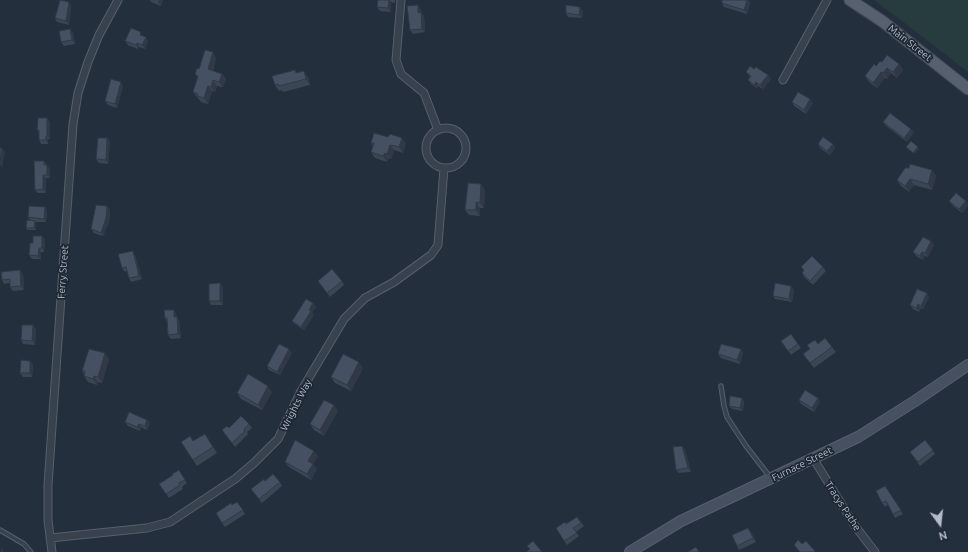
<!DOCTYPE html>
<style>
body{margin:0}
#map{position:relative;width:968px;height:552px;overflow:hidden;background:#242f3e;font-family:Ubuntu,sans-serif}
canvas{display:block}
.north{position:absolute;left:920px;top:504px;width:40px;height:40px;-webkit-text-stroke:3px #1d2633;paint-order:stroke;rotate:165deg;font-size:11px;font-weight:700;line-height:16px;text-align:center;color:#b4bcc9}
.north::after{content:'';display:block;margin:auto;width:14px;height:18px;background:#b4bcc9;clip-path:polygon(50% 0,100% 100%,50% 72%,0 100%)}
</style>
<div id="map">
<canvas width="968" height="552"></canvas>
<div class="north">N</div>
</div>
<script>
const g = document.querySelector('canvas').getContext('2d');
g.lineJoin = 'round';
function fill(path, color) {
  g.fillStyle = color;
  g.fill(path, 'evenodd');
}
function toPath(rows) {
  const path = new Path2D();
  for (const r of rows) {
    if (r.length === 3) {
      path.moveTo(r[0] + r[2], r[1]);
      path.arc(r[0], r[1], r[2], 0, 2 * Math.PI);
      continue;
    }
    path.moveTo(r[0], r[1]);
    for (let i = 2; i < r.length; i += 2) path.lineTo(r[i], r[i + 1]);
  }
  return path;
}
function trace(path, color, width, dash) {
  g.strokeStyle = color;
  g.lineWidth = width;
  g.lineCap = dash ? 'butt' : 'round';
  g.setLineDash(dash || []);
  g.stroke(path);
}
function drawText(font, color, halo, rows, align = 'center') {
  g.font = font + ' Ubuntu,sans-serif';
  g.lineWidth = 3.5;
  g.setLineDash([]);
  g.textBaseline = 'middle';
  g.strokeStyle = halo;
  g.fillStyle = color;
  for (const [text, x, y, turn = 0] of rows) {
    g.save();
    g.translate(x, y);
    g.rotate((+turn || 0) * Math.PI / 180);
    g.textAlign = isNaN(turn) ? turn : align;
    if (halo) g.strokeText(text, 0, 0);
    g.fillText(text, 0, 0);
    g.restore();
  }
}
fill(toPath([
 [874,0,968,0,968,72,898,18]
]), '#263c3f');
const service = toPath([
 [721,386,724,406,727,417,746,446,770,477],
 [0,530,24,544,31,552]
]);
const minor = toPath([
 [401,0,396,60,401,74,424,93,438,130],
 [783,80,827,0],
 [446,148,20],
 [813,458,855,526,875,552],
 [50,538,147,528,170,522,235,479,254,463,278,439,301,391,344,319,365,298,394,282,431,255,438,245,444,168],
 [52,552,48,520,48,485,73,124,78,93,88,62,99,35,118,0]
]);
const secondary = toPath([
 [630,552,681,521,858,437,915,401,968,365]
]);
const primary = toPath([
 [850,0,882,21,968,89]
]);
trace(service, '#565f6c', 5.5);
trace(minor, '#565f6c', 9);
trace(secondary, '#565f6c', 12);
trace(primary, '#414a57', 13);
trace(service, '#38414e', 3.5);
trace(minor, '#38414e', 7);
trace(secondary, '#465061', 10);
trace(primary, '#56606e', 11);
fill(toPath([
 [150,0,163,0,161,6,151,2],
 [378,0,395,0,395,3,391,2,391,12,380,11,377,7],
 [722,0,748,0,750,3,747,14,724,7,722,3],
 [69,2,71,6,69,25,57,22,55,18],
 [420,8,421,12,424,16,425,32,413,34,410,30],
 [583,11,582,18,568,17,566,13],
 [70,29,73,33,75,44,64,46,61,42],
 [144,36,148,41,145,49,139,47,138,49,128,45,125,41],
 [216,58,213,71,222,74,226,79,223,87,217,86,215,92,212,91,208,104,201,102,193,92,198,78,195,74,199,69],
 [882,62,899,64,903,70,897,78,891,73,887,79,885,78,877,88,869,82,865,76,876,66],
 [754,69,768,75,771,79,763,89,758,86,757,88,751,84,748,80,750,77,746,72],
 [295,70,297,73,308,77,310,85,283,92,282,90,279,91,275,85],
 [123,86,117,108,108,105,105,101],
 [792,102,813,103,806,114,794,106],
 [50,122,50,139,48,139,48,144,41,144,39,140,39,133,37,130],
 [883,122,914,132,907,142,886,126],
 [107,138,110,142,108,164,99,163,96,159],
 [371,143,406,143,403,153,394,150,391,159,389,158,387,162,375,158,371,152,373,146],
 [818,144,833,144,835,148,830,155,820,148],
 [44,161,50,169,50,178,46,178,46,193,38,193,35,190],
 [909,168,932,170,936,176,932,190,914,185,909,192,901,186,897,180],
 [485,190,484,208,480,208,480,216,469,215,465,210],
 [949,201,966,201,968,204,968,206,962,213,952,205],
 [107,206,110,210,109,222,103,236,94,233,91,229],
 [45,207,47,211,46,222,36,222,36,230,27,230,26,228,30,220,28,217],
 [42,236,45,240,44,252,41,252,41,259,32,259,29,255,33,243],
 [934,245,928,257,925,256,923,260,916,256,913,252],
 [135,255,142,279,131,282,129,278,127,271,125,272,122,268],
 [801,267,823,267,826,271,813,285,804,277,802,273,804,271],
 [23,274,24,290,13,291,10,287,10,283,4,284,2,280],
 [318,281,342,281,344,285,330,297],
 [791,286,794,290,792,302,775,299,773,296],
 [223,287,223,305,211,305,209,301],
 [929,297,923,309,921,308,919,312,913,309,910,305],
 [313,303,316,307,312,313,314,315,304,330,295,324,292,321],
 [176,314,177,317,179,320,181,338,171,339,168,335,167,322,165,318],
 [33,325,36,329,35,345,23,344,21,340],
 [791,334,801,348,791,355,781,341],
 [825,338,836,352,814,368,803,354],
 [741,349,743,353,740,364,721,358,718,354],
 [105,353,109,359,102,383,98,382,97,385,88,382,84,376,84,374,82,371],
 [292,353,280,375,269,370,267,366],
 [30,361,33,365,32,377,23,377,20,373],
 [363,368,351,391,335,383,331,377],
 [272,392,262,410,241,399,237,393],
 [742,398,744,402,743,411,732,409,729,406],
 [818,398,820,402,814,412,801,404,799,400],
 [338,411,324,436,314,430,310,424],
 [147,420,150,423,147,430,141,427,140,431,128,426,125,422],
 [249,424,252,428,247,432,248,434,235,447,222,430,229,428],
 [209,440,217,453,197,466,193,460],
 [925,440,935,454,920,466,910,452],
 [685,450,691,472,679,473,676,470],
 [318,456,313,464,317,469,311,480,289,467,285,462],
 [179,470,187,483,182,487,183,489,169,498,159,484,173,475],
 [265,481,280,482,282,486,262,503,251,489],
 [885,486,903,514,895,518,888,505,885,507,882,503],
 [237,502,245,514,225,527,222,523,232,505],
 [577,517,584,526,576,532,579,536,567,545,556,528,566,524],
 [748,528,751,532,756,542,739,550,737,546]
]), '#3b4654');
fill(toPath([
 [159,0,163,0,161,6,158,2],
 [389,0,390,0,391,2,391,12,388,8],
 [747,0,750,3,747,14,744,10],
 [69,2,71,6,69,25,66,21],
 [418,5,420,8,421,17,418,13],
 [580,7,583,11,582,18,579,15],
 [421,12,424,16,425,32,422,29],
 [70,29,73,33,75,44,72,40],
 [146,37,148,41,145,49,142,45],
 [137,43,139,47,138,49,136,45],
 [213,52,216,58,211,75,208,69],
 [899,64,903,70,897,78,893,72],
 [887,68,891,73,887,79,883,73],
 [304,71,308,77,310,85,306,79],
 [881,72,885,78,877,88,873,83],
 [222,74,226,79,223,87,219,82],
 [768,75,771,79,763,89,760,85],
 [213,80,217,86,215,92,211,87],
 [121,82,123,86,117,108,115,104],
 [756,82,758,86,757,88,754,85],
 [208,86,212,91,208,104,204,98],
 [810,99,813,103,806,114,804,110],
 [47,118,50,122,50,139,47,136],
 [911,129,914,132,907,142,904,138],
 [46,136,48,139,48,144,46,140],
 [107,138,110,142,108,164,106,160],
 [402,138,406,143,403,153,399,147],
 [833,144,835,148,830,155,827,151],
 [390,145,394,150,391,159,387,154],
 [918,147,919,149,914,154,913,153],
 [2,148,5,152,2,168,0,165,0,160],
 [385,153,389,158,387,162,383,156],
 [47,165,50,169,50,178,47,175],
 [932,170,936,176,932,190,928,184],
 [43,175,46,178,46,193,43,189],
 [910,179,914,185,909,192,905,186],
 [481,184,485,190,484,208,480,203],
 [966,201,968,204,968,206,962,213,959,209],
 [476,202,480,208,480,216,476,210],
 [107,206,110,210,109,222,103,236,101,233],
 [45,207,47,211,46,222,44,219],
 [35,221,36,222,36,230,34,228],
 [42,236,45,240,44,252,42,248],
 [931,241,934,245,928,257,925,253],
 [39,248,41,252,41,259,38,256],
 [133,251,135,255,142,279,139,276],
 [922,252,925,256,923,260,920,256],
 [20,270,23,274,24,290,21,286],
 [220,283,223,287,223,305,220,301],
 [791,286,794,290,792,302,789,299],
 [927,293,929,297,923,309,921,306],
 [313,303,316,307,312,313,314,315,304,330,301,327,309,310],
 [918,304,921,308,919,312,916,308],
 [174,310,176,314,177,321,174,317],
 [177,317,179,320,181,338,178,334],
 [33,325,36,329,35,345,32,341],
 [289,349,292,353,280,375,277,372],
 [741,349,743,353,740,364,737,360],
 [105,353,109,359,102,383,98,377],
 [30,361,33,365,32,377,30,373],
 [359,362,363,368,351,391,347,385],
 [94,376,98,382,97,385,93,379],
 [268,386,272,392,262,410,258,405],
 [742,398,744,402,743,411,740,408],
 [818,398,820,402,814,412,812,408],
 [334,405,338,411,324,436,320,430],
 [147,420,150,423,147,430,145,426],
 [139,424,141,427,140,431,137,427],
 [682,446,685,450,691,472,688,468],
 [314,451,318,456,313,464,317,469,311,480,307,474,308,461],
 [748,528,751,532,756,542,753,538],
 [1,547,4,552,1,552]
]), '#303945');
const building = toPath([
 [60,0,69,2,66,21,55,18,60,0],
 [378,0,389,0,388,8,377,7,378,0],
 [722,0,747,0,744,10,722,3,722,0],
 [418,5,418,13,421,12,422,29,410,30,407,6,418,5],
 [566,5,580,7,579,15,566,13,566,5],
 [131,28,141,32,140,35,146,37,142,45,137,43,136,45,125,41,131,28],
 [70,29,72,40,61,42,59,31,70,29],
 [205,50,213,52,208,69,222,74,219,82,213,80,211,87,208,86,204,98,197,96,198,94,193,92,198,76,195,74,197,68,199,69,205,50],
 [887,55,899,64,893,72,887,68,883,73,881,72,873,83,865,76,874,64,876,66,880,61,882,62,887,55],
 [750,66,754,69,756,67,768,75,760,85,756,82,754,85,748,80,751,76,746,72,750,66],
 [295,70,296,73,304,71,306,79,279,86,278,84,275,85,272,76,295,70],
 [111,79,121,82,115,104,105,101,111,79],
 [798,92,810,99,804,110,792,102,798,92],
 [890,113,911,129,904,138,883,122,890,113],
 [38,118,47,118,47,136,46,136,46,140,39,140,39,130,37,130,38,118],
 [374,133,388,137,390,134,402,138,399,147,390,145,387,154,385,153,383,156,371,152,374,143,371,143,374,133],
 [823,137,833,144,827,151,818,144,823,137],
 [98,138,107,138,106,160,96,159,98,138],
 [911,141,918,147,913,153,906,147,911,141],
 [0,148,2,148,0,160,0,148],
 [34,161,44,161,44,165,47,165,47,175,43,175,43,189,35,190,34,161],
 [910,164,932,170,928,184,910,179,905,186,897,180,905,168,909,168,910,164],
 [468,183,481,184,480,203,476,202,476,210,465,210,468,183],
 [956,193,966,201,959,209,949,201,956,193],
 [96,205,107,206,106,218,101,233,91,229,96,205],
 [29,206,45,207,44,219,28,217,29,206],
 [27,220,35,221,34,228,26,228,27,220],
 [33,236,42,236,42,248,39,248,38,256,29,255,30,243,33,243,33,236],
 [923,237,931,241,925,253,922,252,920,256,913,252,923,237],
 [133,251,139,276,129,278,126,267,122,268,118,254,133,251],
 [812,256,823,267,810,281,802,273,804,270,801,267,812,256],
 [332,269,342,281,327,293,318,281,332,269],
 [20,270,21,286,10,287,10,279,2,280,1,272,20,270],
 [220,283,220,301,209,301,209,284,220,283],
 [775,283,791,286,789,299,773,296,775,283],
 [917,289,927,293,921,306,918,304,916,308,910,305,917,289],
 [306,299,313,303,309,310,311,311,301,327,292,321,306,299],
 [164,310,174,310,174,317,177,317,178,334,168,335,167,318,165,318,164,310],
 [22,325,33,325,32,341,21,340,22,325],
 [791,334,798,344,788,351,781,341,791,334],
 [825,338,832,347,810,363,803,354,810,349,807,345,815,340,818,344,825,338],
 [279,344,289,349,277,372,267,366,279,344],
 [721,344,741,349,737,360,718,354,721,344],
 [89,349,105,353,98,377,94,376,93,379,84,376,85,371,82,371,89,349],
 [343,354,359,362,347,385,331,377,343,354],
 [21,360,30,361,30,373,20,373,21,360],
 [248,374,268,386,258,405,237,393,248,374],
 [805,390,818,398,812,408,799,400,805,390],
 [730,396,742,398,740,408,729,406,730,396],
 [324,400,334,405,320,430,310,424,324,400],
 [129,412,147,420,145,426,139,424,137,427,125,422,129,412],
 [241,416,249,424,244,429,245,431,232,443,222,430,227,426,229,428,241,416],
 [205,434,213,447,193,460,181,442,190,436,193,441,205,434],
 [295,440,314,451,308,461,313,464,307,474,285,462,295,440],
 [925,440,933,450,918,462,910,452,925,440],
 [682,446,688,468,676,470,673,447,682,446],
 [179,470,185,480,179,483,180,485,166,494,159,484,173,475,172,474,179,470],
 [273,474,280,482,259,499,251,489,264,479,265,481,273,474],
 [885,486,901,510,893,514,886,501,882,503,876,491,885,486],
 [237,502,243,510,222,523,216,513,231,503,232,505,237,502],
 [577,517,581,523,573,528,577,533,564,541,556,528,565,522,566,524,577,517],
 [748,528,753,538,737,546,732,535,748,528],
 [798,540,802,544,806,541,815,551,814,552,800,552,794,545,798,540],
 [533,541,542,552,528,552,527,551,530,549,527,546,533,541],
 [696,547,699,552,688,552,696,547]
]);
fill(building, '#455162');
trace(building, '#303945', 1);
drawText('10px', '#b4bcc9', '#1d2633', [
 ["Main Street",910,43,38],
 ["Ferry Street",63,272,-86],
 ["Wrights Way",296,405,-63],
 ["Furnace Street",802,464,-26],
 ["Tracys Pathe",843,506,57]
]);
</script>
